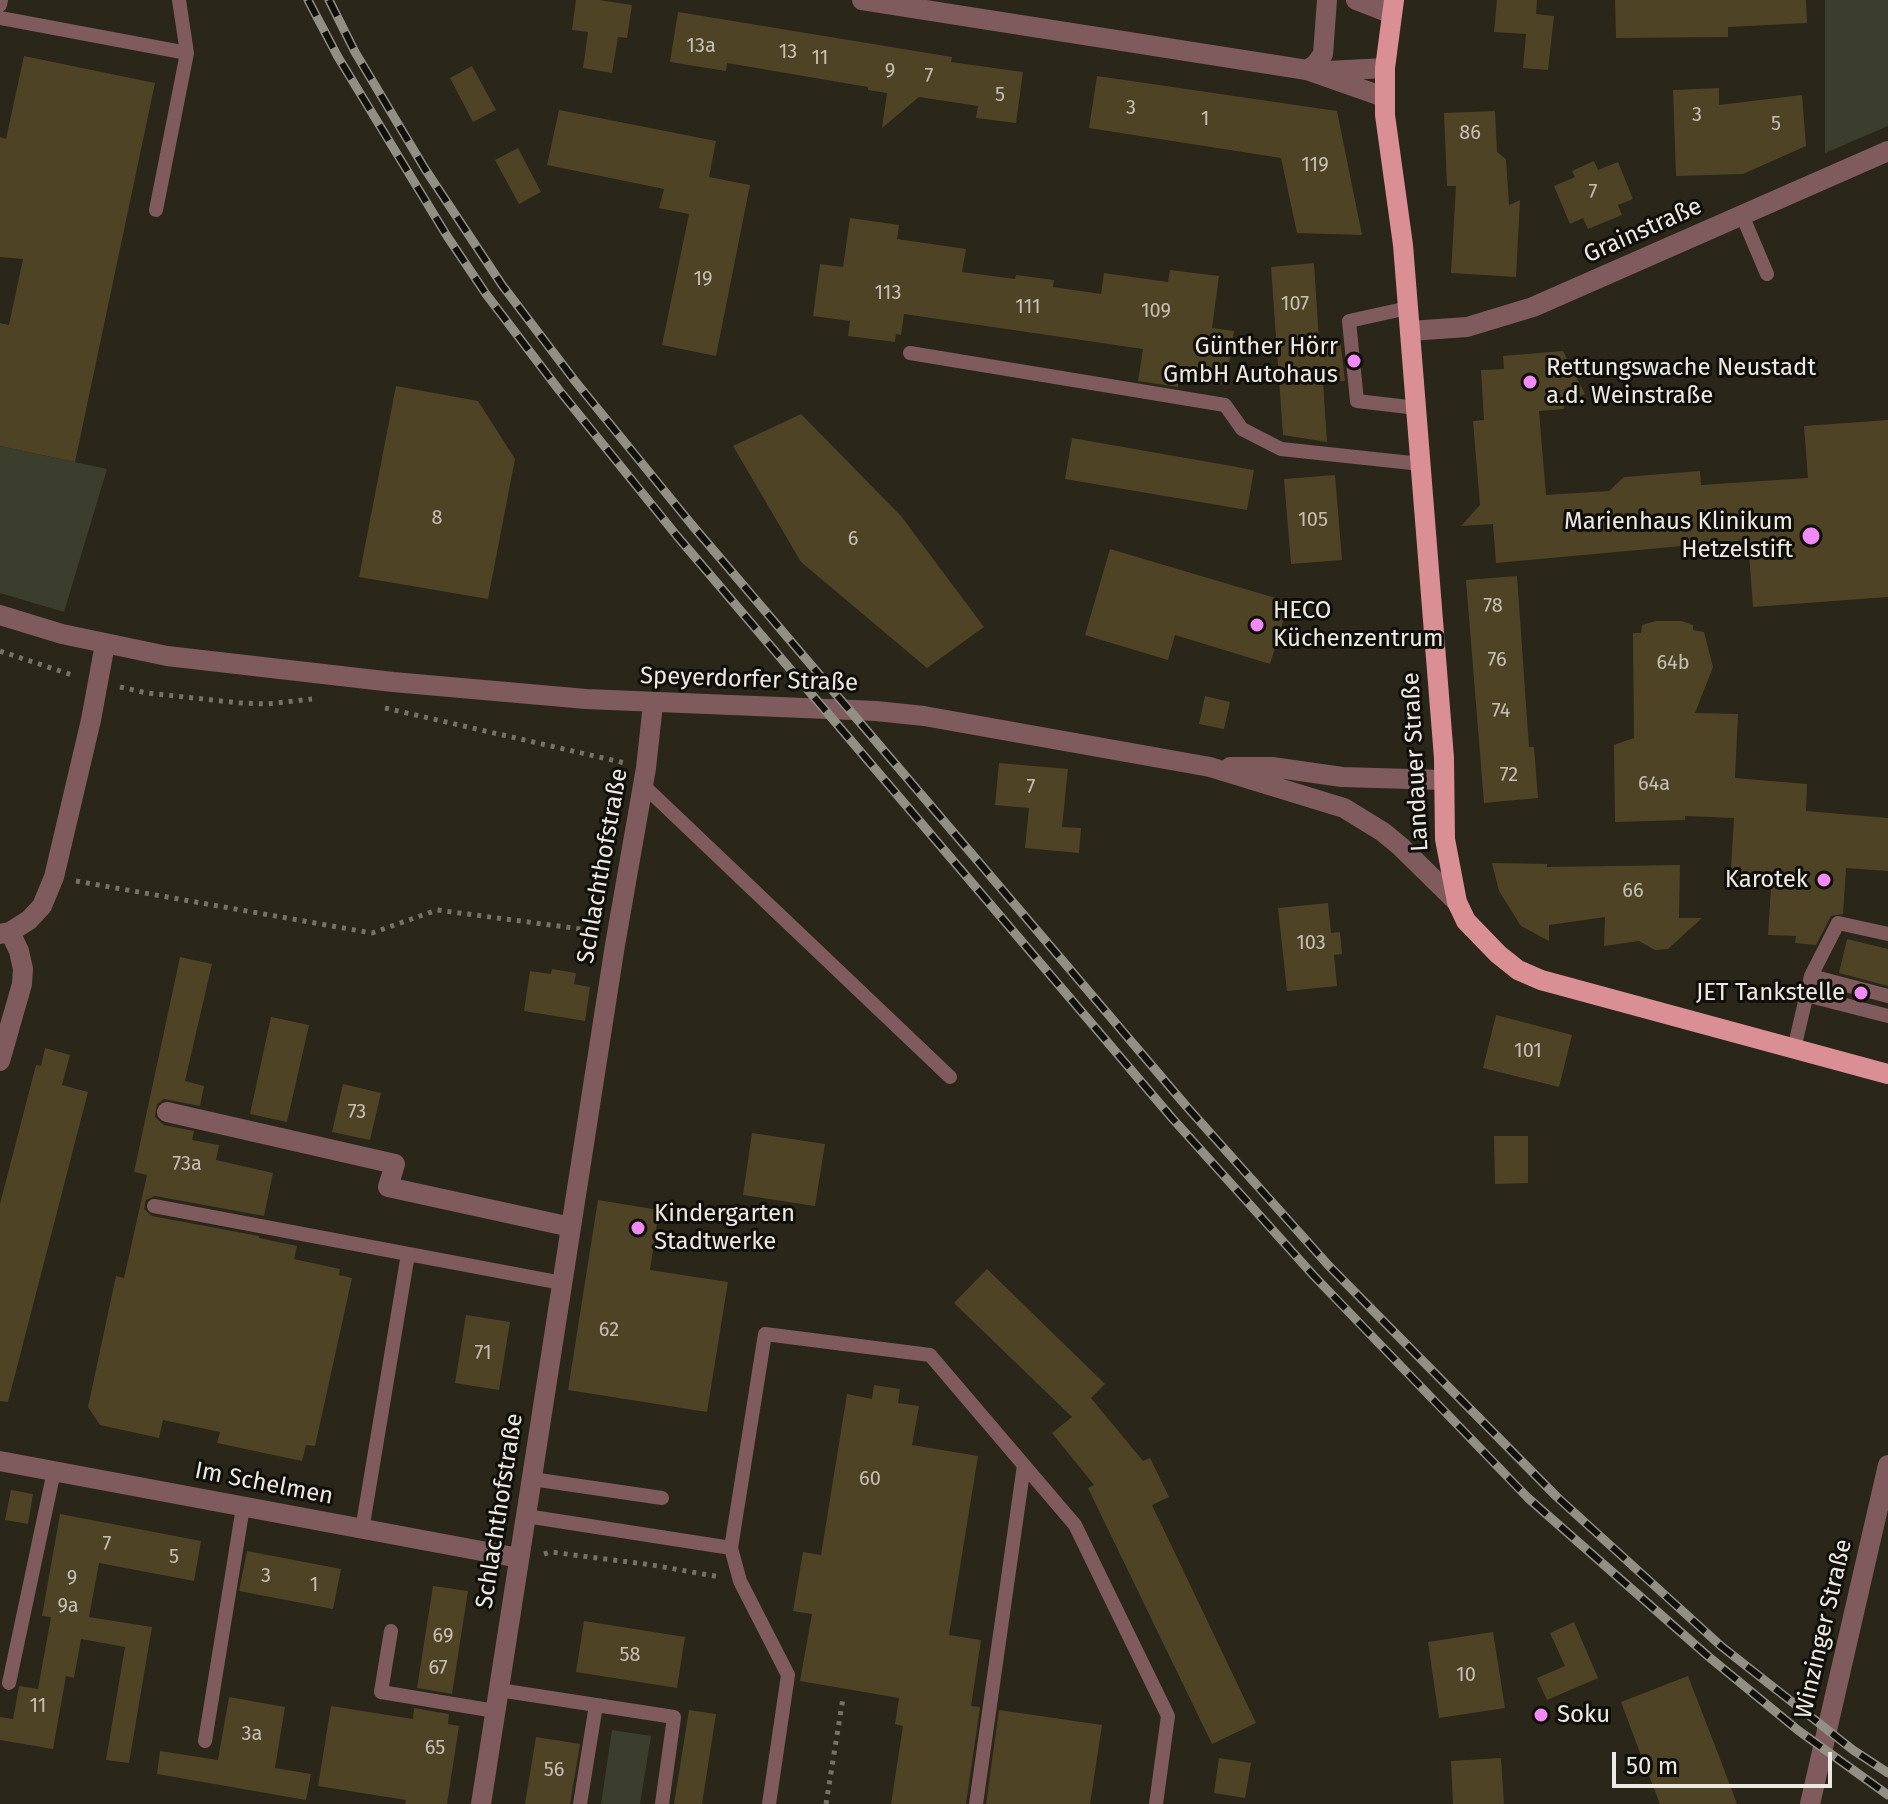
<!DOCTYPE html>
<meta charset="utf-8">
<style>
body{margin:0}
#map{position:relative;width:1888px;height:1804px;overflow:hidden;background:#2a261a;font-family:"Fira Sans",sans-serif}
canvas{display:block}
.scale{position:absolute;left:1612px;top:1752px;width:220px;height:36px;box-sizing:border-box;border:4px solid #edeae3;border-top:0;padding-left:10px;font-size:24px;line-height:28px;white-space:nowrap;color:#edeae3;-webkit-text-stroke:6px #110f0a;paint-order:stroke}
</style>
<div id="map">
<canvas width="1888" height="1804"></canvas>
<div class="scale">50 m</div>
</div>
<script>
const g = document.querySelector('canvas').getContext('2d');
g.lineJoin = 'round';
function fill(path, color) {
  g.fillStyle = color;
  g.fill(path, 'evenodd');
}
function toPath(rows) {
  const path = new Path2D();
  for (const r of rows) {
    path.moveTo(r[0], r[1]);
    for (let i = 2; i < r.length; i += 2) path.lineTo(r[i], r[i + 1]);
  }
  return path;
}
function trace(path, color, width, dash) {
  g.strokeStyle = color;
  g.lineWidth = width;
  g.lineCap = dash ? 'butt' : 'round';
  g.setLineDash(dash || []);
  g.stroke(path);
}
function drawText(font, color, halo, rows, align = 'center') {
  g.font = font + ' "Fira Sans",sans-serif';
  g.lineWidth = 6;
  g.setLineDash([]);
  g.textBaseline = 'middle';
  g.strokeStyle = halo;
  g.fillStyle = color;
  for (const [text, x, y, turn = 0] of rows) {
    g.save();
    g.translate(x, y);
    g.rotate((+turn || 0) * Math.PI / 180);
    g.textAlign = isNaN(turn) ? turn : align;
    if (halo) g.strokeText(text, 0, 0);
    g.fillText(text, 0, 0);
    g.restore();
  }
}
fill(toPath([
 [1825,0,1888,0,1888,126,1825,153],
 [0,446,107,469,64,612,0,593],
 [612,1730,651,1736,640,1804,601,1804]
]), '#3b3e2d');
fill(toPath([
 [576,0,599,0,632,5,627,38,618,37,612,73,583,68,588,32,572,30],
 [1497,0,1537,0,1536,14,1554,16,1548,70,1523,68,1526,34,1494,32],
 [1615,0,1806,0,1807,23,1728,27,1728,37,1616,38],
 [678,12,952,57,951,62,1023,72,1016,123,976,118,978,106,919,97,882,128,887,93,868,90,868,87,727,63,726,71,670,62],
 [24,56,155,83,75,462,0,446,0,323,9,325,23,259,0,257,0,137,6,139],
 [472,66,496,110,473,122,450,78],
 [1097,76,1337,111,1362,235,1297,233,1281,158,1089,128],
 [1719,88,1719,105,1802,95,1806,146,1743,174,1676,176,1673,90],
 [559,110,716,141,709,177,750,185,716,356,662,345,689,214,659,208,664,189,547,165],
 [1495,111,1497,152,1506,159,1509,205,1520,200,1516,277,1451,273,1456,186,1447,186,1444,113],
 [518,148,541,192,519,204,495,160],
 [1594,161,1598,170,1618,162,1633,199,1618,205,1622,215,1588,229,1583,218,1570,224,1554,186,1575,177,1572,171],
 [850,218,899,225,897,239,966,249,962,272,1015,279,1016,275,1054,280,1053,287,1101,294,1104,273,1168,282,1170,270,1219,276,1212,328,1234,331,1226,385,1179,378,1178,387,1138,381,1143,349,904,314,901,335,896,334,895,342,848,336,850,321,813,316,820,264,843,267],
 [1314,263,1319,341,1340,339,1345,381,1323,382,1327,442,1283,435,1271,267],
 [1563,351,1585,394,1564,403,1564,409,1539,411,1546,495,1609,491,1624,477,1700,471,1701,485,1808,478,1804,426,1888,420,1888,597,1753,607,1748,540,1496,563,1493,524,1461,526,1480,505,1473,421,1484,420,1481,370,1504,369,1503,356],
 [396,386,478,401,515,459,488,599,359,577],
 [801,414,901,516,984,627,927,668,801,562,733,446],
 [1072,438,1254,470,1247,510,1065,479],
 [1335,475,1342,560,1291,564,1284,479],
 [1110,549,1289,602,1270,664,1175,635,1168,660,1085,635],
 [1517,576,1529,747,1534,747,1538,798,1484,803,1466,580],
 [1656,621,1682,621,1693,625,1693,630,1704,632,1713,667,1695,713,1738,714,1735,778,1807,784,1806,811,1888,818,1888,871,1846,868,1843,914,1831,916,1816,945,1795,943,1796,936,1768,935,1771,888,1730,885,1734,818,1685,816,1685,820,1615,822,1614,745,1634,738,1633,633,1641,633,1642,625],
 [1205,696,1230,702,1224,729,1199,724],
 [999,763,1068,769,1062,827,1081,828,1079,853,1025,848,1029,808,995,805],
 [1492,863,1547,864,1547,867,1680,865,1679,918,1702,918,1668,949,1655,950,1639,941,1604,946,1605,917,1549,925,1549,941,1521,926,1499,891],
 [1328,903,1331,933,1340,932,1342,954,1334,955,1337,986,1287,991,1278,908],
 [1847,939,1888,949,1888,986,1839,973],
 [180,957,212,964,185,1081,204,1086,200,1106,164,1099,157,1104,155,1117,164,1125,194,1131,192,1140,219,1145,216,1160,273,1173,264,1216,155,1196,146,1200,144,1209,152,1216,259,1236,259,1238,297,1246,294,1259,340,1269,339,1275,352,1278,315,1446,306,1445,302,1461,217,1443,220,1432,163,1420,159,1438,100,1425,88,1407,116,1276,124,1278,147,1175,134,1172],
 [552,969,576,973,574,984,590,987,585,1021,524,1011,530,971,551,974],
 [1496,1015,1572,1035,1559,1087,1483,1068],
 [271,1017,309,1025,287,1122,250,1114],
 [45,1048,70,1055,62,1085,88,1092,8,1402,0,1401,0,1204,36,1065,41,1066],
 [343,1084,381,1093,370,1140,332,1132],
 [752,1133,825,1144,815,1206,743,1195],
 [1494,1136,1528,1136,1528,1183,1495,1184],
 [598,1200,659,1210,650,1270,728,1282,707,1412,568,1390],
 [987,1269,1105,1384,1091,1398,1143,1461,1150,1458,1169,1497,1152,1505,1256,1723,1212,1744,1088,1488,1094,1485,1052,1433,1072,1417,954,1303],
 [466,1315,510,1322,499,1390,455,1383],
 [874,1385,900,1389,898,1403,919,1406,912,1445,978,1456,949,1635,981,1640,971,1706,980,1707,966,1804,891,1804,903,1726,895,1724,899,1698,800,1681,812,1614,793,1611,803,1552,821,1555,847,1394,872,1399],
 [11,1490,33,1494,28,1524,5,1520],
 [60,1514,201,1541,194,1581,99,1563,89,1617,152,1627,129,1763,106,1760,125,1647,81,1639,74,1678,66,1676,53,1749,0,1740,0,1717,13,1719,19,1686,38,1689,51,1617,42,1616],
 [247,1551,341,1569,333,1609,239,1591],
 [433,1586,468,1591,452,1694,417,1688],
 [584,1621,685,1637,677,1688,576,1672],
 [1574,1622,1598,1678,1547,1700,1537,1678,1565,1666,1550,1633],
 [1493,1632,1505,1708,1439,1718,1428,1642],
 [1688,1676,1722,1764,1737,1804,1660,1804,1639,1750,1621,1702],
 [229,1697,285,1707,275,1768,311,1774,306,1800,157,1774,160,1751,218,1760],
 [331,1706,413,1719,414,1708,449,1714,448,1724,459,1726,447,1804,405,1804,406,1800,318,1786],
 [689,1710,716,1714,702,1804,674,1804],
 [999,1710,1102,1725,1090,1804,986,1804],
 [536,1737,580,1744,570,1804,525,1804],
 [1219,1758,1251,1763,1245,1798,1214,1793],
 [1501,1758,1504,1804,1453,1804,1451,1761]
]), '#4f4326');
trace(toPath([
 [0,651,75,676],
 [120,687,147,693,240,703,267,704,312,699],
 [385,708,625,763],
 [76,881,372,933,437,910,596,931],
 [544,1554,551,1552,652,1565,720,1577],
 [826,1804,843,1698]
]), '#757268', 5, [4, 6]);
trace(toPath([
 [0,5,1,0],
 [0,18,187,53],
 [156,210,187,53,179,0],
 [1742,215,1767,274],
 [1408,308,1349,321,1357,401,1417,408],
 [910,353,1225,405,1242,429,1281,449,1421,464],
 [643,785,950,1077],
 [1811,976,1888,996],
 [1806,995,1888,1016],
 [1794,1049,1811,976,1838,923,1888,934],
 [154,1206,562,1283],
 [532,1479,662,1498],
 [526,1516,731,1548,765,1334,930,1355,1075,1525,1168,1716,1156,1804],
 [362,1530,408,1254],
 [731,1548,740,1581,788,1675,769,1804],
 [391,1631,381,1692,495,1711],
 [9,1683,54,1471],
 [499,1690,674,1717,662,1804],
 [205,1741,243,1507],
 [580,1804,596,1705],
 [976,1804,1024,1465]
]), '#805b5e', 14);
trace(toPath([
 [862,0,1307,70,1316,64,1323,54,1327,0],
 [1356,0,1392,14],
 [1410,331,1467,327,1533,307,1888,151],
 [0,934,10,932,29,920,42,906,54,877,91,720,105,644],
 [0,1061,22,984,23,969,19,951,10,932],
 [167,1112,395,1164,388,1187,571,1227],
 [0,1461,519,1558],
 [481,1804,615,945,646,768,653,704]
]), '#805b5e', 20);
trace(toPath([
 [1307,70,1384,97],
 [1327,71,1385,68],
 [0,615,62,634,167,656,393,682,586,699,876,711,924,716,1210,767,1344,808,1383,832,1400,846,1457,902],
 [1230,767,1272,767,1342,777,1444,780],
 [1810,1804,1888,1465]
]), '#805b5e', 20);
trace(toPath([
 [1394,0,1385,68,1385,115,1403,245,1444,758,1445,839,1457,902,1466,921,1498,954,1518,970,1541,980,1888,1074]
]), '#da8f95', 20);
const rail = toPath([
 [308,0,338,57,447,236,486,294,559,390,677,536,1172,1118,1314,1276,1528,1498,1709,1657,1799,1731,1888,1795],
 [329,0,355,52,425,169,502,285,575,381,692,525,1187,1107,1329,1266,1557,1497,1721,1646,1853,1750,1888,1773]
]);
trace(rail, '#928f85', 9);
trace(rail, '#110f0a', 6, [18]);
for (const [x, y, r, color] of [
 [1354,361,8,"#f18af4"],
 [1530,382,8,"#f18af4"],
 [1811,536,10,"#f18af4"],
 [1257,625,8,"#f18af4"],
 [1824,880,8,"#f18af4"],
 [1861,993,8,"#f18af4"],
 [638,1228,8,"#f18af4"],
 [1541,1715,8,"#f18af4"]
]) {
  const dot = new Path2D();
  dot.arc(x, y, r, 0, 2 * Math.PI);
  g.fillStyle = color;
  g.fill(dot);
  trace(dot, '#110f0a', 3);
}
drawText('20px', '#c6c0b4', null, [
 ["13a",701,46],
 ["13",788,52],
 ["11",820,58],
 ["9",890,71],
 ["7",929,76],
 ["5",1000,95],
 ["3",1131,108],
 ["3",1697,115],
 ["1",1205,119],
 ["5",1776,124],
 ["86",1470,133],
 ["119",1315,165],
 ["7",1593,192],
 ["19",703,279],
 ["113",888,293],
 ["107",1295,304],
 ["111",1028,307],
 ["109",1156,311],
 ["8",437,518],
 ["105",1313,520],
 ["6",853,539],
 ["78",1493,606],
 ["76",1497,660],
 ["64b",1673,663],
 ["74",1501,711],
 ["72",1509,775],
 ["64a",1654,784],
 ["7",1031,787],
 ["66",1633,891],
 ["103",1311,943],
 ["101",1528,1051],
 ["73",357,1112],
 ["73a",187,1164],
 ["62",609,1330],
 ["71",483,1353],
 ["60",870,1479],
 ["7",107,1544],
 ["5",174,1557],
 ["3",266,1576],
 ["9",72,1578],
 ["1",314,1585],
 ["9a",68,1606],
 ["69",443,1636],
 ["58",630,1655],
 ["67",438,1668],
 ["10",1466,1675],
 ["11",38,1706],
 ["3a",252,1734],
 ["65",435,1748],
 ["56",554,1770]
]);
drawText('24px', '#edeae3', '#110f0a', [
 ["Grainstraße",1643,231,-24],
 ["Speyerdorfer Straße",749,680,2],
 ["Landauer Straße",1416,762,-93],
 ["Schlachthofstraße",603,866,-80],
 ["Im Schelmen",264,1484,11],
 ["Schlachthofstraße",500,1511,-81],
 ["Winzinger Straße",1824,1629,-77]
]);
drawText('24px', '#edeae3', '#110f0a', [
 ["Günther Hörr",1338,347],
 ["GmbH Autohaus",1338,375],
 ["Rettungswache Neustadt",1546,368,"left"],
 ["a.d. Weinstraße",1546,396,"left"],
 ["Marienhaus Klinikum",1793,522],
 ["Hetzelstift",1793,550],
 ["HECO",1273,611,"left"],
 ["Küchenzentrum",1273,639,"left"],
 ["Karotek",1808,880],
 ["JET Tankstelle",1845,993],
 ["Kindergarten",654,1214,"left"],
 ["Stadtwerke",654,1242,"left"],
 ["Soku",1557,1715,"left"]
], 'right');
</script>
